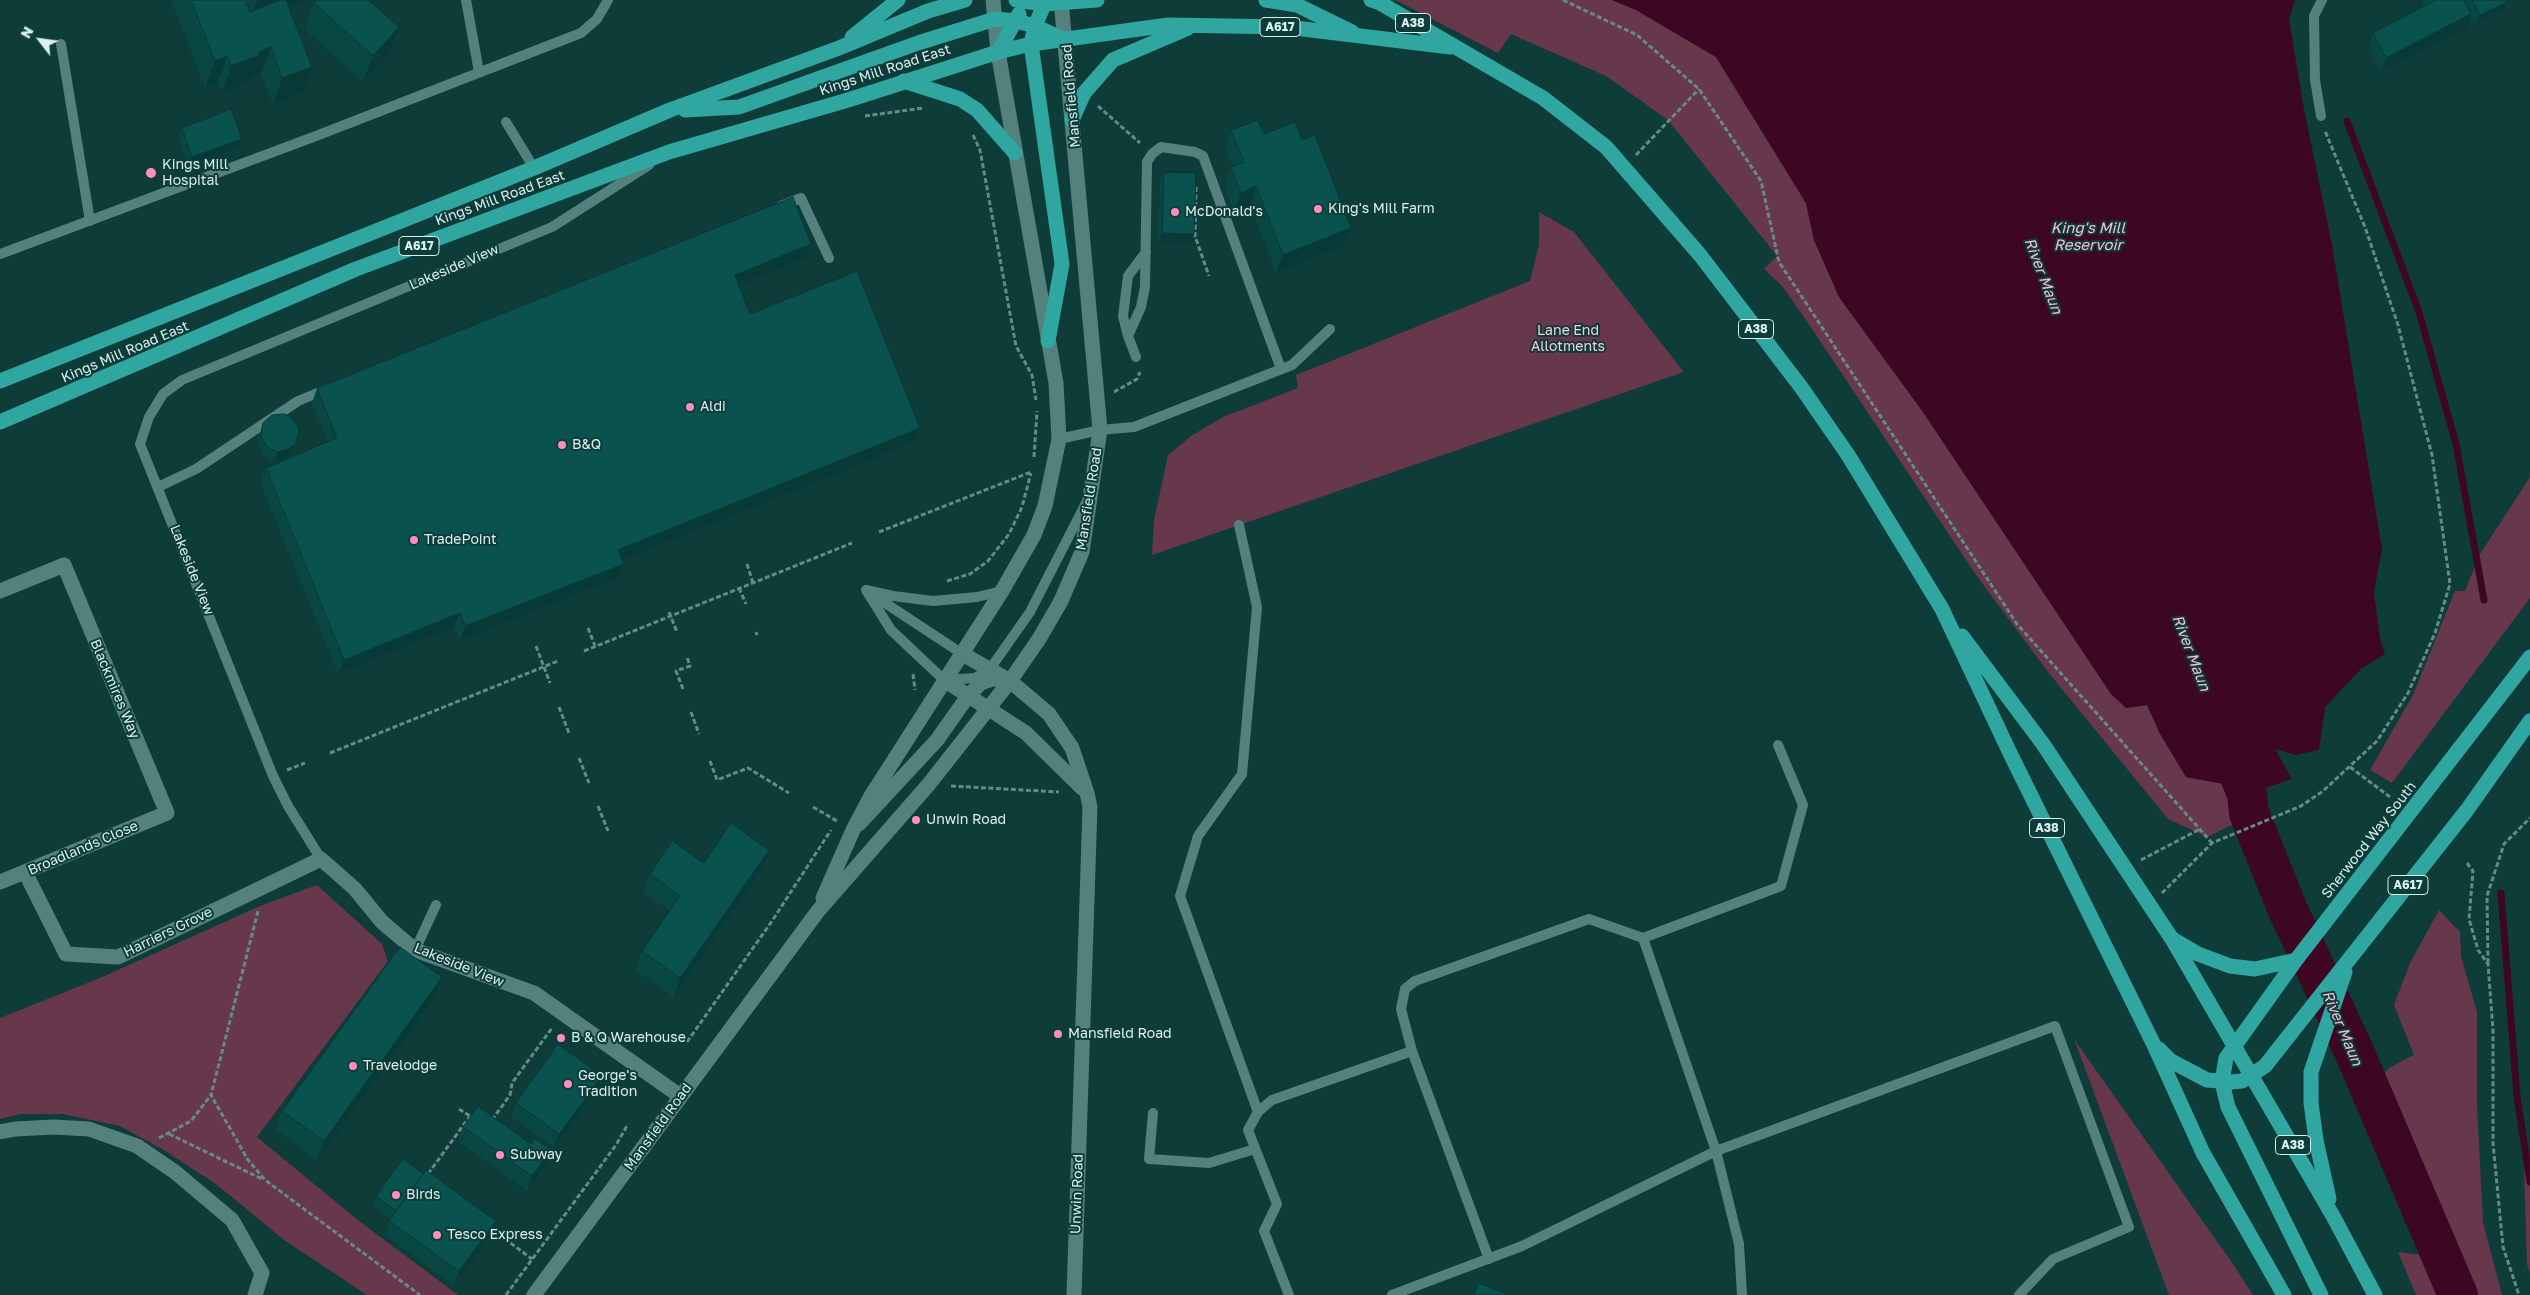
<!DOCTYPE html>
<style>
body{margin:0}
#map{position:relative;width:2530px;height:1295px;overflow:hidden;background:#0d3c39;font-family:"Golos Text",sans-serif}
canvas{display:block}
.north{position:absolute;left:15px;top:15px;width:50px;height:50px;-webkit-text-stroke:4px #0d3c39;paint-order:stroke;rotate:300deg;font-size:14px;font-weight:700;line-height:20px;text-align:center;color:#d9f0ee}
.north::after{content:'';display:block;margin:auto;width:18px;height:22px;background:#d9f0ee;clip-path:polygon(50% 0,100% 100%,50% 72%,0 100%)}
</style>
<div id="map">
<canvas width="2530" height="1295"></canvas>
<div class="north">N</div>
</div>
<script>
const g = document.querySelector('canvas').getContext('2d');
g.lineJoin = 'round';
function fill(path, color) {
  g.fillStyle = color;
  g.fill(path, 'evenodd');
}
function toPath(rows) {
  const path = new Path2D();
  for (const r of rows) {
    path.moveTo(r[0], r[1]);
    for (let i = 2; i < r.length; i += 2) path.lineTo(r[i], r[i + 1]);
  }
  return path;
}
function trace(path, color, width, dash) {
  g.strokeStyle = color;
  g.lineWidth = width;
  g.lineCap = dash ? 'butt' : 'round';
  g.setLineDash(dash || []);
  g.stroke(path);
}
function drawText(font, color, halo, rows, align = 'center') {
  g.font = font + ' "Golos Text",sans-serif';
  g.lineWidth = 4;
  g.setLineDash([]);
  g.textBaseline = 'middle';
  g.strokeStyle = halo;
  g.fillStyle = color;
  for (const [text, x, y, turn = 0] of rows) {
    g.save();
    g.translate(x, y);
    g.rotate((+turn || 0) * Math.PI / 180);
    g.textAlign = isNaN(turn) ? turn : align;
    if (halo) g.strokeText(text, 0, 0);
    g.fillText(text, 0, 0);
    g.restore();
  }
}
fill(toPath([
 [1395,0,1612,0,1636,10,1716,57,1806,203,1814,240,1839,297,1923,412,2111,694,2126,708,2147,705,2186,777,2229,785,2236,823,2207,837,2168,819,2048,672,1976,575,1804,317,1782,286,1764,269,1777,256,1668,120,1606,76,1511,34,1498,53],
 [1539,212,1574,232,1684,372,1152,555,1154,520,1168,455,1191,436,1223,417,1298,388,1296,375,1530,281,1539,244],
 [2530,477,2530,598,2392,783,2370,770,2413,695,2455,591,2465,591,2480,554],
 [317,885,382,944,388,961,257,1137,359,1221,458,1295,367,1295,284,1240,216,1184,162,1149,120,1126,63,1114,21,1114,0,1119,0,1018,100,978,260,906],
 [2439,910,2460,932,2461,956,2477,1012,2477,1105,2483,1222,2502,1295,2416,1295,2398,1252,2430,1256,2359,1101,2389,1068,2414,1055,2394,1005,2410,963],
 [2074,1039,2233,1264,2253,1295,2169,1295],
 [2530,1164,2530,1273,2527,1264,2524,1170]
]), '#67374c');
fill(toPath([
 [1612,0,2295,0,2289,19,2304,109,2332,245,2382,549,2374,592,2380,639,2385,654,2361,669,2325,707,2319,750,2296,755,2275,749,2292,779,2247,794,2229,785,2186,777,2160,734,2147,705,2126,708,2111,694,1923,412,1839,297,1814,240,1806,203,1716,57,1636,10]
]), '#3d0723');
trace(toPath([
 [2347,121,2419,312,2456,444,2484,600],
 [2501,893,2517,1096,2530,1182]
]), '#3d0723', 7);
trace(toPath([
 [2227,744,2247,794,2249,813,2287,908,2353,1049,2458,1295]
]), '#3d0723', 40);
trace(toPath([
 [1563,0,1637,35,1699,89,1761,181,1779,262,2017,624,2212,843],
 [1098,106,1140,143],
 [865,116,923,108],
 [973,135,980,150,1016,346,1032,375,1036,400],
 [1636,155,1699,89],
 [1196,187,1195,236,1209,276],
 [1114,392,1137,379,1140,372],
 [1034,457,1037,411],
 [879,532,1031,472],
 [747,564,753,583],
 [947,581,970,574,988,561,1009,534,1022,507,1031,473],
 [739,588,746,604],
 [669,612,677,632],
 [588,628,595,646],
 [756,632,757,635],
 [536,646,550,683],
 [584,651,852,543],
 [913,674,915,690],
 [683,689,676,671,690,666,687,657],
 [559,707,569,733],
 [691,712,699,734],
 [330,753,558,661],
 [579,758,589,783],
 [710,761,717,780,748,768,789,793],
 [2350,767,2390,797],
 [287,770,305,763],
 [951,786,1059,792],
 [598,806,608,831],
 [813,807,837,821],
 [2141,860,2200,829],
 [2467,863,2473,871,2469,919,2478,950,2488,964,2493,1030,2493,1143,2503,1247,2519,1295],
 [2162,893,2212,843,2301,806,2323,791,2377,741,2408,693,2435,633,2450,584,2432,455,2398,325,2365,227,2325,131],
 [258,911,211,1095,248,1160,265,1180,420,1295],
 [2488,963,2487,896,2504,844,2530,818],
 [687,1042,772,921,831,830],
 [459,1109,473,1118],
 [492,1120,510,1095,512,1083,552,1028],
 [169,1134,262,1179],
 [159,1138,191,1121,211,1095],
 [428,1174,470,1116],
 [487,1233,498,1240,501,1236,532,1259],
 [506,1295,616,1145,628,1124]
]), '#658a87', 3, [5, 2.5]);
trace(toPath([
 [466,0,479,72],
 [61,44,90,221],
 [2321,116,2315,80,2314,16,2322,0],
 [506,122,534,168],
 [781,206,801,198,829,258],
 [0,254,316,136,581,33,597,19,608,0],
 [1128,336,1123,316,1128,276,1146,252],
 [1136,357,1128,336,1141,307,1145,287,1147,162,1152,154,1161,147,1195,152,1203,156,1281,369],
 [1059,439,1100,430,1134,427,1292,365,1330,329],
 [158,487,196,469,298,401,327,389],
 [1239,525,1257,607,1242,774,1198,836,1180,896,1258,1112],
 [866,590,891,630,944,680,975,678,990,669,1030,612,1086,503],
 [866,590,893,596,933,601,977,597,1002,591],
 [873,595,961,653],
 [321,859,288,806,273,776,140,444,149,417,163,394,182,380,552,227,649,165],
 [1643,938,1716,1151,1739,1244,1742,1295],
 [415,950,436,905],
 [1153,1113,1149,1159,1209,1163,1255,1149],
 [1489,1259,1412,1051,1401,1009,1405,989,1415,981,1589,919,1643,938,1781,886,1803,805,1778,745],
 [1289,1295,1264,1231,1277,1204,1248,1130,1258,1112,1272,1100,1412,1051],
 [1392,1295,1522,1246,1716,1151,2055,1026,2129,1227,2053,1259,2019,1295]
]), '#54807d', 10);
trace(toPath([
 [0,591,64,565,167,813,0,882],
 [961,653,1010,681,1049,714,1072,748,1087,793,1090,807,1074,1295],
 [944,680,1026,733,1083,789],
 [859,824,937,740,968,696,981,683,993,679,1008,680],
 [25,872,66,954,118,957,321,859,355,889,382,922,415,950,534,993,680,1096],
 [0,1132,15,1129,54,1127,89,1129,137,1146,175,1172,232,1220,262,1273,255,1295]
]), '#54807d', 15);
trace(toPath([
 [823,898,853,830,871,796,1002,591,1034,535,1045,506,1059,439,1056,383,998,52,993,0],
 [534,1295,818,911,929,784,1010,681,1039,639,1061,601,1082,552,1100,430,1061,0]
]), '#54807d', 15);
trace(toPath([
 [1016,0,1044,4,1097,0],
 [1046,0,1035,26,1031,44,1062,264,1048,341],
 [1266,0,1297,5,1352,32],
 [1371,0,1380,3,1543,98,1606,147,1700,255,1801,387,1848,455,1942,609,2009,751,2154,1045,2203,1153,2284,1295],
 [852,37,898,0],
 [998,52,1019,14],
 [904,81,960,99,977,110,1015,153],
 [685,110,739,107,918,43,995,19,1016,21,1035,26,1065,40],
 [1072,120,1084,93,1113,60,1188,28],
 [0,381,534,168,670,110,839,48,928,11,965,0],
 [0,422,356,269,669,152,848,100,998,52,1031,44,1168,25,1287,27,1450,47],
 [1962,636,2043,744,2172,939,2333,1216,2375,1295],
 [2174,940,2198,954,2230,966,2255,969,2296,960],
 [2159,1049,2171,1061,2207,1080,2231,1082,2242,1081,2265,1066,2467,810,2530,721],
 [2329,1199,2316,1140,2311,1103,2311,1072,2345,972],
 [2321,1295,2228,1107,2222,1082,2226,1058,2296,960,2530,657]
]), '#2fa69f', 15);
fill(toPath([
 [171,0,305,0,289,6,302,93,273,105,261,74,252,77,250,82,222,93,218,83,205,88],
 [2423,0,2506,0,2507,2,2503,11,2476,24,2471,14,2466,28,2381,72,2368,47,2373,33,2424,6,2422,1],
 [314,3,399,27,389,54,363,82,304,29],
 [182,128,242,139,238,148,189,167,178,138],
 [1231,130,1264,134,1344,246,1276,273,1250,205,1234,211,1224,185,1231,167,1232,166,1225,149],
 [1164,172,1194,234,1190,244,1158,243,1160,182],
 [811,244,806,258,739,285,750,314,914,442,622,560,619,578,460,640,454,627,338,674,260,482,266,468,328,442,312,403,317,388],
 [263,423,292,453,287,458,275,461,264,456,258,445,260,433],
 [769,850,762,869,674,997,635,970,642,951,670,911,643,893,650,874,704,863],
 [436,996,317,1160,275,1129,282,1111],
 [597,1090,554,1148,511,1117,516,1103],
 [463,1127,531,1144,546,1165,527,1191,458,1141],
 [423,1174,496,1221,491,1235,454,1286,384,1235,391,1219,372,1205,376,1196]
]), '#094743');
fill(toPath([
 [257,0,305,0,250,21],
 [2507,2,2503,11,2476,24,2480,15],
 [2471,14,2466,28,2381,72,2386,58],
 [399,27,389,54,363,82,373,56],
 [271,47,261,74,252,77,250,82,222,93,231,66,259,52],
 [227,56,218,83,205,88,215,61],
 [312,67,302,93,273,105,282,78],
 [242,139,238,148,189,167,192,157],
 [1256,186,1250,205,1234,211,1241,193],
 [1351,228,1344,246,1276,273,1283,255],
 [1162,233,1194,234,1190,244,1158,243],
 [811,244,806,258,729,289,735,275],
 [920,428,914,442,613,564,618,550],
 [295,444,292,453,287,458,275,461,278,452],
 [624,564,619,578,460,640,465,626],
 [460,613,454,627,338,674,344,660],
 [769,850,762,869,674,997,680,978],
 [442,977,436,996,317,1160,324,1141],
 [602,1076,597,1090,554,1148,559,1134],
 [551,1150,546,1165,527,1191,532,1176],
 [496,1221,491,1235,454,1286,459,1271]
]), '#073937');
const building = toPath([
 [191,0,246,0,250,12,280,0,286,0,312,67,282,78,271,47,259,52,260,55,231,66,227,56,215,61,191,0],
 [316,0,368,0,399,27,373,56,314,3,316,0],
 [2434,0,2464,0,2471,14,2386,58,2373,33,2434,1,2434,0],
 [2472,0,2506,0,2507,2,2480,15,2472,0],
 [231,109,242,139,192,157,182,128,231,109],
 [1258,120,1264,134,1295,122,1302,140,1315,135,1351,228,1283,255,1256,186,1241,193,1231,167,1244,162,1231,130,1258,120],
 [1164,172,1196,173,1194,234,1162,233,1164,172],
 [793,197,811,244,735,275,750,314,857,271,920,428,618,550,624,564,465,626,460,613,344,660,266,468,337,438,317,388,793,197],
 [284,414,290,417,298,426,299,432,295,444,290,448,278,452,267,447,261,436,263,423,272,415,284,414],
 [731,823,769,850,680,978,642,951,680,896,650,874,672,841,704,863,731,823],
 [400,947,442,977,324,1141,282,1111,400,947],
 [558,1044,602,1076,559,1134,516,1103,558,1044],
 [478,1106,531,1144,534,1138,551,1150,532,1176,463,1127,478,1106],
 [403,1159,423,1174,396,1211,376,1196,403,1159],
 [426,1170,496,1221,459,1271,389,1221,426,1170],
 [1478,1283,1510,1295,1474,1295,1478,1283]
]);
fill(building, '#0a524e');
trace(building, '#073937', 1);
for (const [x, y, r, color] of [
 [151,173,6,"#fe8ebe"],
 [1318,209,5,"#fe8ebe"],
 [1175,212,5,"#fe8ebe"],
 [690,407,5,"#fe8ebe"],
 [562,445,5,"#fe8ebe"],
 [414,540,5,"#fe8ebe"],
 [916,820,5,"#fe8ebe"],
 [1058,1034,5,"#fe8ebe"],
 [561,1038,5,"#fe8ebe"],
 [353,1066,5,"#fe8ebe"],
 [568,1084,5,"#fe8ebe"],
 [500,1155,5,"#fe8ebe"],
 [396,1195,5,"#fe8ebe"],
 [437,1235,5,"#fe8ebe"]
]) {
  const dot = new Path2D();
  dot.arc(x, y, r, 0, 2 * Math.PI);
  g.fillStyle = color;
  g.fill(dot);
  trace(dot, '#0d3c39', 2);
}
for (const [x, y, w] of [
 [1413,23,35],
 [1280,27,40],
 [419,246,40],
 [1756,329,35],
 [2047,828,35],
 [2408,885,40],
 [2293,1145,35]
]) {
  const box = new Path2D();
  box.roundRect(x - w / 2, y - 9.5, w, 19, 4);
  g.fillStyle = '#0d3c39';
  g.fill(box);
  trace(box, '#d9f0ee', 1);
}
drawText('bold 12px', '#d9f0ee', null, [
 ["A38",1413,23],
 ["A617",1280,27],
 ["A617",419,246],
 ["A38",1756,329],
 ["A38",2047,828],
 ["A617",2408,885],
 ["A38",2293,1145]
]);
drawText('14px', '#d9f0ee', '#0d3c39', [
 ["Kings Mill Road East",885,70,-18],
 ["Mansfield Road",1071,96,-95],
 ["Kings Mill Road East",500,198,-20],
 ["Lakeside View",454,267,-23],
 ["Kings Mill Road East",125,352,-23],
 ["Mansfield Road",1089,499,-81],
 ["Lakeside View",192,570,68],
 ["Blackmires Way",115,689,67],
 ["Sherwood Way South",2369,840,-52],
 ["Broadlands Close",83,848,-23],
 ["Harriers Grove",168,932,-26],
 ["Lakeside View",459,965,22],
 ["Mansfield Road",658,1127,-54],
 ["Unwin Road",1077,1194,-88]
]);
drawText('14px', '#d9f0ee', '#0d3c39', [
 ["Kings Mill",162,165],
 ["Hospital",162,181],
 ["King's Mill Farm",1328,209],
 ["McDonald's",1185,212],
 ["Aldi",700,407],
 ["B&Q",572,445],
 ["TradePoint",424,540],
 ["Unwin Road",926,820],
 ["Mansfield Road",1068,1034],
 ["B & Q Warehouse",571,1038],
 ["Travelodge",363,1066],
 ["George's",578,1076],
 ["Tradition",578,1092],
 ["Subway",510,1155],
 ["Birds",406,1195],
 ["Tesco Express",447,1235]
], 'left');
drawText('14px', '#f9cbdc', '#0d3c39', [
 ["Lane End",1568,331],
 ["Allotments",1568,347]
]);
drawText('italic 15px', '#febbd5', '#0d3c39', [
 ["King's Mill",2088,228],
 ["Reservoir",2088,245],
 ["River Maun",2043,276,69],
 ["River Maun",2191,653,69],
 ["River Maun",2342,1028,67]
]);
</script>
